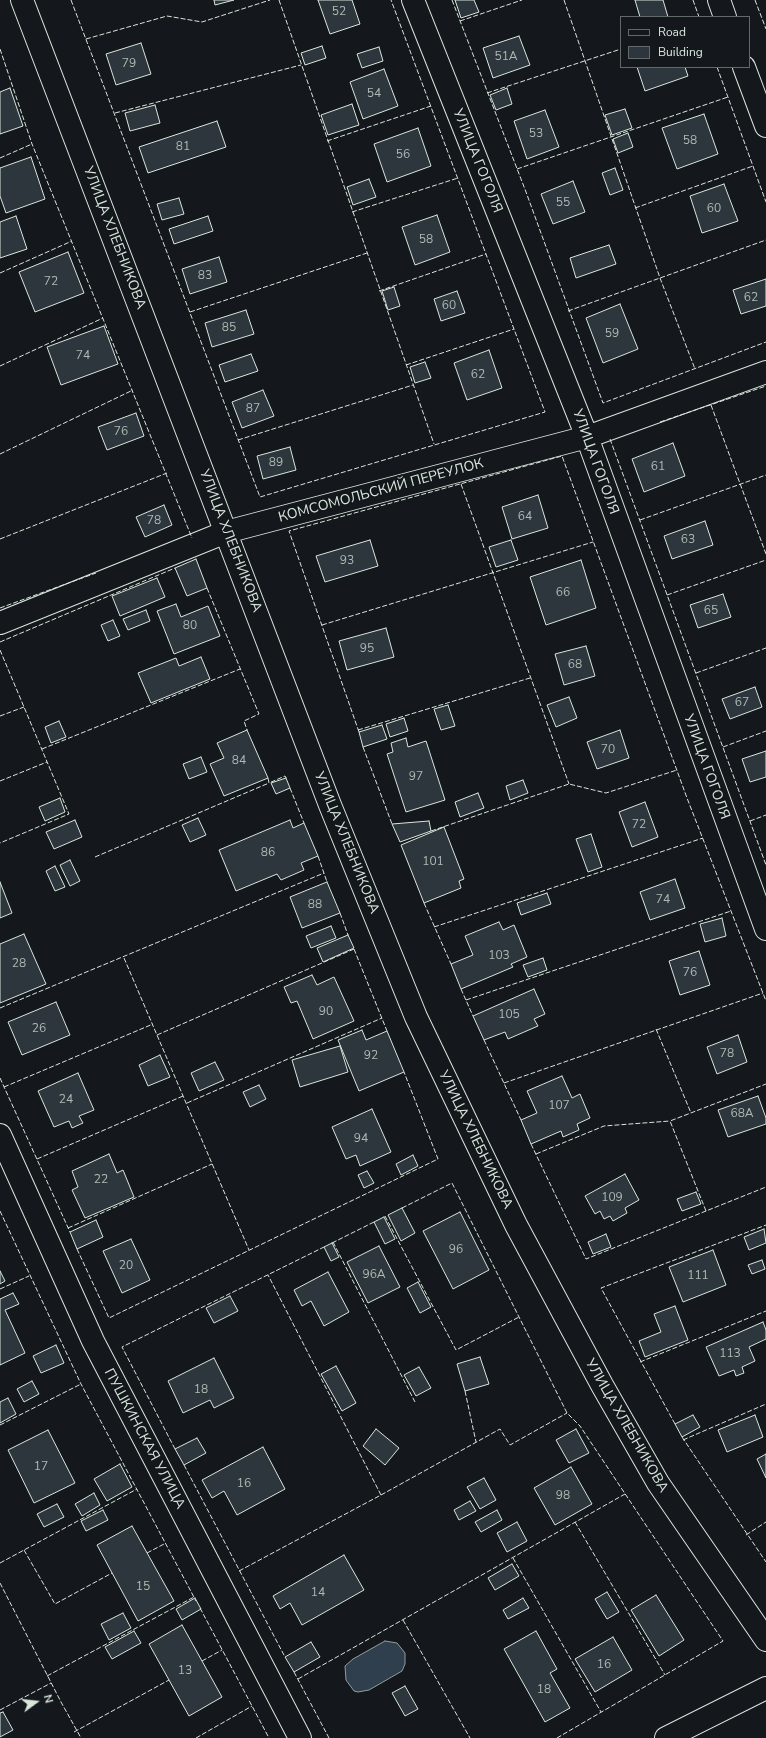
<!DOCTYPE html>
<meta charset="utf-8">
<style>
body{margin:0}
#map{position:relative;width:766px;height:1738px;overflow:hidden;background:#14181c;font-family:"Nunito Sans",sans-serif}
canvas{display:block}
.legend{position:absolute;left:620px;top:16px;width:130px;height:52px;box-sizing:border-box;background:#14181c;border:1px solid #626a69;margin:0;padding:5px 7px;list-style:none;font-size:12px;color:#d8e6dc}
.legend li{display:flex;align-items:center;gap:8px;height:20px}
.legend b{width:20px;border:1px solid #626a69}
.north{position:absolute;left:16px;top:1682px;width:40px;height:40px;-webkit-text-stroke:3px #14181c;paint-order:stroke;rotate:75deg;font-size:11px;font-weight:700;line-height:16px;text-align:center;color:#d8e6dc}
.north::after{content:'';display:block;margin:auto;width:14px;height:18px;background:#d8e6dc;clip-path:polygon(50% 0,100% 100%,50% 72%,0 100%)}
</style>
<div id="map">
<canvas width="766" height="1738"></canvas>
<ul class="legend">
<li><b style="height:5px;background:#14181c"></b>Road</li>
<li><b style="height:11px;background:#2c363c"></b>Building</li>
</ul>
<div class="north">N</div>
</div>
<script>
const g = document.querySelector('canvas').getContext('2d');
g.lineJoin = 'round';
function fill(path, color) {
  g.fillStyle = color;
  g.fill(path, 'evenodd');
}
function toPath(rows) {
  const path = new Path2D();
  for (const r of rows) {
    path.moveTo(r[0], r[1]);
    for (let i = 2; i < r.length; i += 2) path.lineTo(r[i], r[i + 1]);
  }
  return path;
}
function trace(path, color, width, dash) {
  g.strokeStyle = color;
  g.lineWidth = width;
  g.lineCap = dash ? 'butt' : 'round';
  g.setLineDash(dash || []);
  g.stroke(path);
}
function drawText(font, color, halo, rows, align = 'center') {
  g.font = font + ' "Nunito Sans",sans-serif';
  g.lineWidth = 3;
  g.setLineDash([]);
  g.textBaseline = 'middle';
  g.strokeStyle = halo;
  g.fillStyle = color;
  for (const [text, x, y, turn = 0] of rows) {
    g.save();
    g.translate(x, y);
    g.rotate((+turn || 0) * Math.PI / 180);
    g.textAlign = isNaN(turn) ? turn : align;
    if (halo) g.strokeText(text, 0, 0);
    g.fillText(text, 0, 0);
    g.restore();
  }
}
const water = toPath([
 [385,1641,397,1643,405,1653,405,1664,402,1671,369,1690,358,1692,354,1691,346,1680,345,1666,353,1659,385,1641]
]);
fill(water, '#2f3f4d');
trace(water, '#939e99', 1);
const building = toPath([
 [214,0,234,0,215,5,214,0],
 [318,0,352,0,360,24,330,34,318,0],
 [455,0,474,0,479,12,461,18,455,0],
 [635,0,663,0,668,17,640,17,635,0],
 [519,36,530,65,493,78,483,48,519,36],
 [141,43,151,74,116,85,106,54,141,43],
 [322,46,326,58,305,65,301,53,322,46],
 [379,47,383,61,362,68,357,54,379,47],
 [637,67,685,67,688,76,645,91,637,67],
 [384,69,398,106,363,119,350,82,384,69],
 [10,88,23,126,0,134,0,92,10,88],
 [507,88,512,104,496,110,490,95,507,88],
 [352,104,359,125,328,135,321,115,352,104],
 [155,105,160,123,130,131,125,113,155,105],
 [625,109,632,128,612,135,605,115,625,109],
 [545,110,559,147,527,159,514,121,545,110],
 [704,114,718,154,677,169,662,128,704,114],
 [217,121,226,147,148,173,139,147,217,121],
 [418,128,431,166,387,182,374,144,418,128],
 [628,133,633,147,618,153,613,139,628,133],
 [31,157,45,199,6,213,0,196,0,168,31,157],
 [615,168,623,190,610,195,602,173,615,168],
 [369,179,376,197,353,205,347,187,369,179],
 [573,181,585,212,553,224,541,194,573,181],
 [724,184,738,221,702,233,690,196,724,184],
 [179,198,184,214,162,220,157,204,179,198],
 [437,215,450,252,415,265,402,227,437,215],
 [16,216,27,249,0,258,0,222,16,216],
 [208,216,213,231,174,244,169,229,208,216],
 [609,245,616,264,576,278,570,258,609,245],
 [68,252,84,293,35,312,19,272,68,252],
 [219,257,227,282,190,294,182,269,219,257],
 [766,279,766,306,741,314,733,290,766,279],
 [394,287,400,306,388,310,382,291,394,287],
 [457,291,465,313,441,321,434,299,457,291],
 [620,304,638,349,603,363,586,318,620,304],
 [246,310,254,334,212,347,205,323,246,310],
 [104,326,118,364,61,385,47,347,104,326],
 [489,350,502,388,467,400,454,363,489,350],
 [251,354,258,371,225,382,219,365,251,354],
 [425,362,431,378,415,383,410,367,425,362],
 [263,390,274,416,242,428,232,402,263,390],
 [136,413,144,436,107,450,98,427,136,413],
 [673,443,685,476,644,492,632,459,673,443],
 [290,447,296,470,263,479,257,456,290,447],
 [538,495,548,528,512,539,502,507,538,495],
 [164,505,172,525,145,537,136,517,164,505],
 [705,521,713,545,672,559,664,536,705,521],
 [370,540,378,566,325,582,316,556,370,540],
 [511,540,518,560,496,567,489,547,511,540],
 [196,559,207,588,187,596,175,568,196,559],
 [581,560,596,608,546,625,530,577,581,560],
 [157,578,165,597,120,616,112,596,157,578],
 [723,594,731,617,698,628,690,605,723,594],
 [176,604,181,617,208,606,220,636,174,654,157,611,176,604],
 [146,610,150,621,128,630,123,619,146,610],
 [113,620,120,636,108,641,101,625,113,620],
 [386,628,394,657,347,670,339,641,386,628],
 [586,646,595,676,564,685,555,654,586,646],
 [201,657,210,679,151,703,138,673,176,658,179,666,201,657],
 [755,687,762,707,730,719,722,699,755,687],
 [569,697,577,718,556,727,547,705,569,697],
 [448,705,455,726,441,730,434,709,448,705],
 [404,718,408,731,390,737,386,724,404,718],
 [59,721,66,737,51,743,45,727,59,721],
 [382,725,387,739,363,747,359,732,382,725],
 [247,730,268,778,224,796,210,764,224,758,217,743,247,730],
 [620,730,629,758,597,769,587,742,620,730],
 [406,738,408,747,426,741,445,800,406,812,387,754,393,752,391,743,406,738],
 [766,751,766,777,750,782,742,759,766,751],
 [201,757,207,772,189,779,183,764,201,757],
 [286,778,290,788,276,794,271,783,286,778],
 [523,780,528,793,510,800,506,786,523,780],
 [478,793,484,808,460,817,455,802,478,793],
 [60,798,65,812,45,821,39,807,60,798],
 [645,802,658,837,632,847,619,812,645,802],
 [198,818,206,835,190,842,182,825,198,818],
 [75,820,82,837,54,849,46,832,75,820],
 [290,820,293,828,304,823,318,856,301,863,304,870,281,880,277,874,236,891,219,850,290,820],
 [429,821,431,831,400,842,392,824,429,821],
 [444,827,464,879,459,881,461,888,424,903,401,845,444,827],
 [591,834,602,867,588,872,576,839,591,834],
 [70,860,80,881,70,886,60,865,70,860],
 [55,866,65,887,55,891,46,871,55,866],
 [675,879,685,908,650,920,640,892,675,879],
 [0,882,12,913,0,918,0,882],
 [327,882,340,913,302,928,290,897,327,882],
 [547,893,551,904,521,915,517,903,547,893],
 [722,918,726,936,705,942,700,924,722,918],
 [499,922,503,930,514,925,527,957,511,964,513,967,461,989,451,964,473,955,465,936,499,922],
 [331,926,336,938,311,948,306,936,331,926],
 [24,934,46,984,0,1003,0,944,24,934],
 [348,935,354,948,323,962,317,948,348,935],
 [699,951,710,985,680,995,669,961,699,951],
 [543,958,547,970,528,977,523,965,543,958],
 [312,975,317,985,334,977,354,1021,313,1039,297,1001,291,1003,284,987,312,975],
 [534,989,545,1014,534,1019,538,1026,508,1039,505,1032,484,1040,473,1016,534,989],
 [56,1002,70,1035,22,1055,8,1022,56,1002],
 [362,1030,366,1040,387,1031,404,1072,359,1091,338,1040,362,1030],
 [738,1035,747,1062,717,1074,707,1047,738,1035],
 [340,1046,348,1072,300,1087,292,1060,340,1046],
 [160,1055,170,1077,148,1086,139,1065,160,1055],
 [215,1062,224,1080,199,1091,191,1073,215,1062],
 [78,1073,94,1110,79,1116,83,1123,72,1128,69,1121,54,1127,38,1091,78,1073],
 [562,1076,572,1098,580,1094,590,1118,577,1124,579,1130,563,1137,561,1131,531,1144,521,1120,537,1113,527,1091,562,1076],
 [259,1085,266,1099,250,1107,243,1092,259,1085],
 [758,1096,766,1118,766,1124,728,1137,718,1110,758,1096],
 [372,1109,391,1152,360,1166,356,1155,346,1159,332,1127,372,1109],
 [109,1154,117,1173,123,1170,134,1197,85,1218,72,1190,78,1187,72,1171,109,1154],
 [413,1155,418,1166,401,1175,396,1164,413,1155],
 [367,1171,374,1183,364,1188,358,1175,367,1171],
 [625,1174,639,1200,625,1208,627,1213,613,1221,610,1216,604,1219,600,1211,595,1214,585,1196,625,1174],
 [696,1192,701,1204,682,1211,677,1199,696,1192],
 [402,1208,415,1233,401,1241,388,1215,402,1208],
 [460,1212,489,1270,453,1289,423,1231,460,1212],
 [384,1217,395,1239,385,1244,374,1222,384,1217],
 [96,1220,103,1237,77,1249,70,1232,96,1220],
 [764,1229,766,1243,749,1250,744,1237,764,1229],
 [606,1234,611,1247,593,1254,588,1242,606,1234],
 [131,1239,150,1280,122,1293,103,1251,131,1239],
 [332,1243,339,1257,331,1261,324,1247,332,1243],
 [379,1246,400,1287,368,1303,347,1262,379,1246],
 [713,1250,726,1285,683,1302,669,1267,713,1250],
 [762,1260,765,1269,752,1274,748,1265,762,1260],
 [0,1271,5,1281,0,1284,0,1271],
 [328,1272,349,1312,324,1326,311,1301,302,1306,294,1290,328,1272],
 [418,1282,431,1307,420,1313,407,1288,418,1282],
 [13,1293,19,1304,5,1310,25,1353,0,1365,0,1299,13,1293],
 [230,1296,238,1311,214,1323,206,1308,230,1296],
 [675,1306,688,1340,645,1357,639,1341,661,1332,654,1314,675,1306],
 [763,1322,766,1330,766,1339,749,1347,755,1361,742,1367,744,1373,736,1376,734,1370,719,1376,706,1347,763,1322],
 [56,1345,64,1363,41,1373,33,1356,56,1345],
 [480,1357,489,1384,465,1391,457,1364,480,1357],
 [214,1358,234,1398,214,1408,210,1400,183,1413,168,1381,214,1358],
 [336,1366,356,1403,342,1411,321,1374,336,1366],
 [419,1367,431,1388,416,1396,404,1375,419,1367],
 [32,1381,39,1394,24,1402,17,1389,32,1381],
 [8,1398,16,1414,0,1423,0,1402,8,1398],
 [693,1415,700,1427,682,1437,675,1424,693,1415],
 [755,1415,763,1437,727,1452,718,1430,755,1415],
 [376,1429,399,1448,385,1465,363,1446,376,1429],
 [576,1429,589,1453,569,1463,556,1440,576,1429],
 [48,1430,75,1483,34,1503,8,1450,48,1430],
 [197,1438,206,1453,184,1465,175,1449,197,1438],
 [263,1447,285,1489,237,1515,224,1491,212,1498,202,1480,263,1447],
 [766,1454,766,1478,757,1459,766,1454],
 [120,1464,132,1487,107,1501,94,1479,120,1464],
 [571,1467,592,1504,555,1525,534,1488,571,1467],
 [484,1478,496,1500,480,1509,467,1487,484,1478],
 [94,1493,100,1505,82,1516,75,1504,94,1493],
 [470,1501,476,1511,459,1520,454,1510,470,1501],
 [57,1504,64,1517,44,1527,37,1514,57,1504],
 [103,1510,108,1520,86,1531,81,1521,103,1510],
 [497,1510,502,1520,481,1532,475,1522,497,1510],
 [517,1522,527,1541,507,1552,497,1533,517,1522],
 [132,1526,174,1601,138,1621,97,1545,132,1526],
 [344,1555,364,1590,302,1625,290,1603,280,1609,273,1596,344,1555],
 [512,1564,519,1576,495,1590,488,1578,512,1564],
 [607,1592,619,1612,607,1619,595,1599,607,1592],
 [656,1595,684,1640,659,1656,631,1610,656,1595],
 [195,1598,201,1609,182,1620,176,1609,195,1598],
 [523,1598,529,1608,508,1619,503,1610,523,1598],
 [123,1613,131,1628,109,1640,101,1624,123,1613],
 [182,1625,222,1697,189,1716,149,1644,182,1625],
 [134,1631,141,1643,112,1659,105,1647,134,1631],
 [536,1631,557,1669,550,1673,570,1708,545,1722,504,1649,536,1631],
 [613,1637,632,1670,595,1692,575,1659,613,1637],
 [311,1642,320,1657,294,1672,285,1657,311,1642],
 [405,1686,418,1709,405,1716,392,1693,405,1686],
 [3,1712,13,1730,0,1737,0,1713,3,1712]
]);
fill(building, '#2c363c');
trace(building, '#d8e6dc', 1);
const street = toPath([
 [413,0,587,437,766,929],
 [719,0,725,17],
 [744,67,766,126],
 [0,623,226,532,587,437,766,372],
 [0,1135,93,1341,300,1738],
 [666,1738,766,1688]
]);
const secondary = toPath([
 [22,0,330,805,416,1017,516,1225,602,1385,658,1483,766,1640]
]);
trace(street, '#d8e6dc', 24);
trace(secondary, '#d8e6dc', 24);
trace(street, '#14181c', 22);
trace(secondary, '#14181c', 22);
trace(toPath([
 [71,0,260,497,545,412,391,0],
 [279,0,434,444],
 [452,0,526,192,603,403,766,342],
 [564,0,660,278,695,369],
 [693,0,699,17],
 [755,0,766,29],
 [460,21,522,0],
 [86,39,167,16,202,22,270,0],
 [0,49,32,144,192,538],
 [717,67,766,202],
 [487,93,621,49],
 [115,113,301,65],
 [327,141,431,106],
 [0,158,32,144],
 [517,169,728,97],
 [635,208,753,166],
 [352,212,458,178],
 [0,273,72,241],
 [379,291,486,254],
 [568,311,766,240],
 [190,312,367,253],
 [406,365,514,329],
 [0,366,103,318],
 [711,405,766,554],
 [660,422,766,386],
 [610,439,766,865],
 [238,440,413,385],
 [0,454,133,390],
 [461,484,569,784],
 [640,520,766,475],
 [0,539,167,473],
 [207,588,259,714,244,721,247,730],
 [667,595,766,560],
 [0,608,96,573],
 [322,625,593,542],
 [0,642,175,568],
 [0,650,69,814,0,843],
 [696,673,766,648],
 [0,716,24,707],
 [358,730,530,678],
 [359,732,289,531,562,456,687,798,766,1001],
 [363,747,392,824],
 [723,747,766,731],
 [42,749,240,669],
 [268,778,269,783,285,776,286,778],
 [0,781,47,762],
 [290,788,304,823],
 [750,821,766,815],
 [431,831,569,784,606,793,677,770],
 [318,856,327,882],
 [95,857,269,783],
 [424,903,451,964],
 [340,913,348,935],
 [434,927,703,838],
 [354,949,387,1031],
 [124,958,249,1250],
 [461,989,473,1016],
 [466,1000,731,911],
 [0,1008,324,873],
 [656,1029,691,1113],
 [157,1035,354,949],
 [484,1040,521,1120],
 [0,1078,70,1232],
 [504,1083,763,993],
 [4,1087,153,1024],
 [187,1103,382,1018],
 [531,1144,586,1259,766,1187],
 [536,1154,604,1126,670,1121],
 [37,1159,183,1096],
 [402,1208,452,1183,567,1413,580,1426,723,1641,557,1738],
 [0,1211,81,1384,196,1601],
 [706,1211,670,1121,766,1084],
 [385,1216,456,1350,519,1317],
 [68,1228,212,1164],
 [333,1242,415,1402],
 [332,1243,374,1222],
 [77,1249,109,1318,438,1159,404,1072],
 [0,1289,29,1276],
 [640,1362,766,1311],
 [465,1391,476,1442],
 [675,1424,601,1288,766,1225],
 [0,1425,81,1384],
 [682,1437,766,1562],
 [683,1440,766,1404],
 [175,1449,122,1347,324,1247],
 [184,1465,285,1657],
 [381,1495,500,1429,510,1445,567,1413],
 [575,1522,665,1675],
 [746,1535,766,1522],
 [24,1550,55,1604,112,1573],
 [147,1553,166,1543],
 [513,1558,601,1712],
 [0,1563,137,1489],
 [239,1571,381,1495,268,1275],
 [0,1583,61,1702,81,1738],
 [200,1608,269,1738],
 [403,1620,470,1738],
 [202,1661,222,1650],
 [294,1672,329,1738],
 [47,1676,194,1597],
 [298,1679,625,1494],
 [0,1710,51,1683],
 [74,1732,169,1680],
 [196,1738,252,1706]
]), '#d8e6dc', 1, [5, 2]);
drawText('12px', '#adbab4', null, [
 ["52",339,12],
 ["51А",506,57],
 ["79",129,64],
 ["54",374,94],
 ["53",536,134],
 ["58",690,141],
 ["81",183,147],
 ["56",403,155],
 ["55",563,203],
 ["60",714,209],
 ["58",426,240],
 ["83",205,276],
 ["72",51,282],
 ["62",751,298],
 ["60",449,306],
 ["85",229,328],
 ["59",612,334],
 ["74",83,356],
 ["62",478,375],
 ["87",253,409],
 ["76",121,432],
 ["89",276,463],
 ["61",658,467],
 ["64",525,517],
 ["78",154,521],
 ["63",688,540],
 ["93",347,561],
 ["66",563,593],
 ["65",711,611],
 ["80",190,626],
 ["95",367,649],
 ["68",575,665],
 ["67",742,703],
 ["70",608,750],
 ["84",239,761],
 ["97",416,777],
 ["72",639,825],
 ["86",268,853],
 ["101",433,862],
 ["74",663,900],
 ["88",315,905],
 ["103",499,956],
 ["28",19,964],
 ["76",690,973],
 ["90",326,1012],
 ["105",509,1015],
 ["26",39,1029],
 ["78",727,1054],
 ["92",371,1056],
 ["24",66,1100],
 ["107",559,1106],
 ["68А",742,1114],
 ["94",361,1139],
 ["22",101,1180],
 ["109",612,1198],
 ["96",456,1250],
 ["20",126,1266],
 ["96А",374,1275],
 ["111",698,1276],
 ["113",730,1354],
 ["18",201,1390],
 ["17",41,1467],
 ["16",244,1484],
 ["98",563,1496],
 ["15",143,1587],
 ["14",318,1593],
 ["16",604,1665],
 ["13",185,1671],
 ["18",544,1690]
]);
drawText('14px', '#d8e6dc', '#14181c', [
 ["УЛИЦА ГОГОЛЯ",477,161,68],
 ["УЛИЦА ХЛЕБНИКОВА",114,238,69],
 ["УЛИЦА ГОГОЛЯ",595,462,70],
 ["КОМСОМОЛЬСКИЙ ПЕРЕУЛОК",381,491,-15],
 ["УЛИЦА ХЛЕБНИКОВА",230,541,69],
 ["УЛИЦА ГОГОЛЯ",706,767,70],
 ["УЛИЦА ХЛЕБНИКОВА",346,843,68],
 ["УЛИЦА ХЛЕБНИКОВА",475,1140,64],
 ["УЛИЦА ХЛЕБНИКОВА",626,1426,60],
 ["ПУШКИНСКАЯ УЛИЦА",144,1439,62]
]);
</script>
